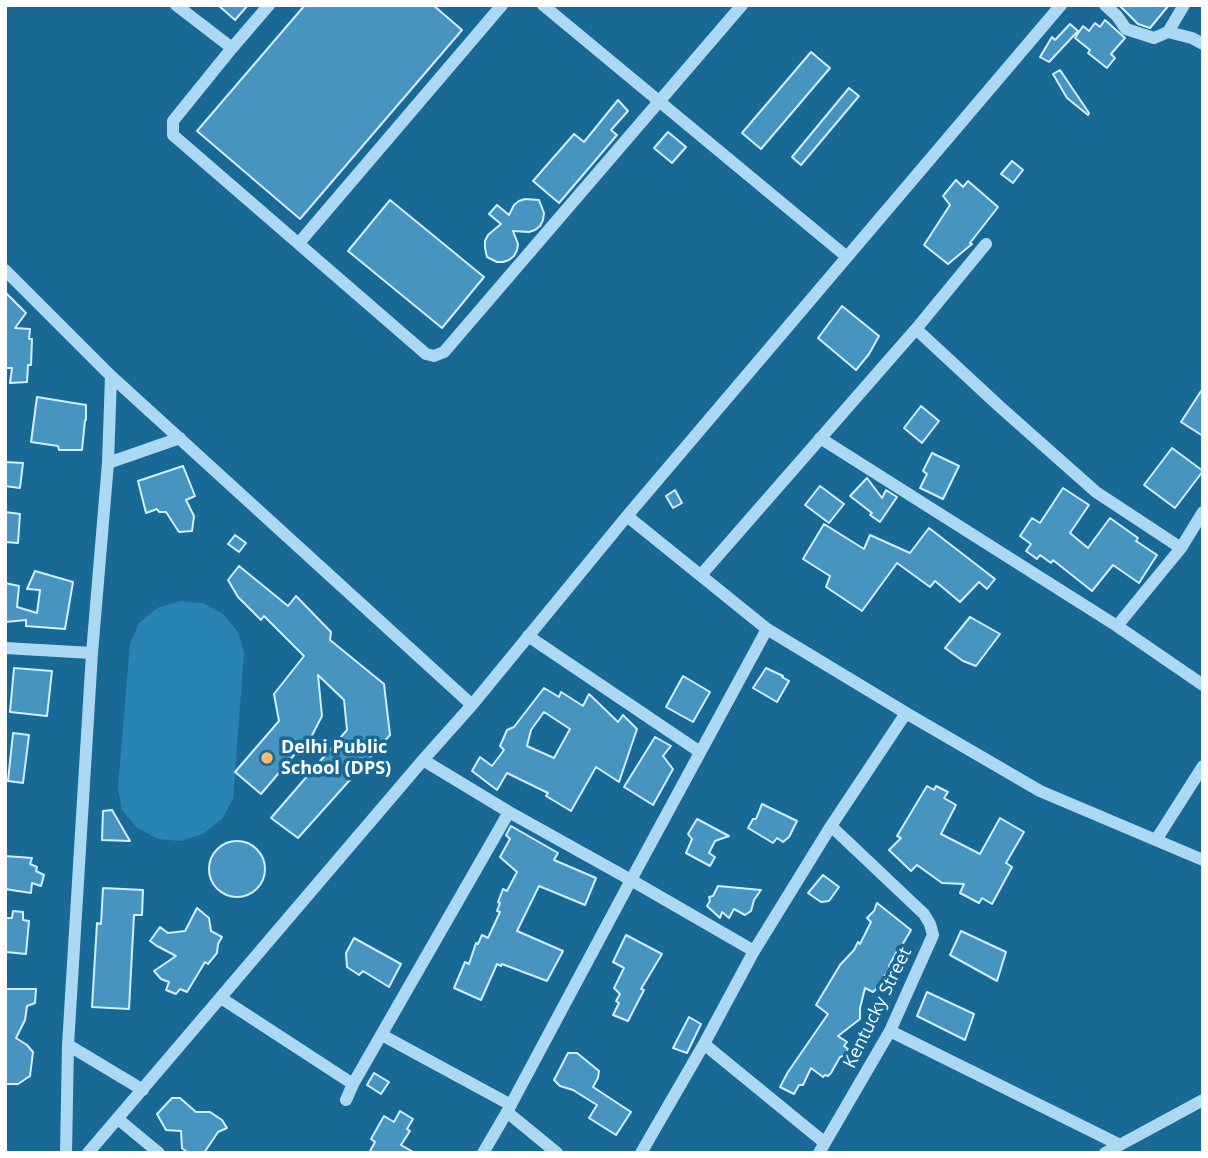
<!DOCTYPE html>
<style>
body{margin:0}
#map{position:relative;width:1208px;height:1158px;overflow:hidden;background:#196997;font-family:"Open Sans",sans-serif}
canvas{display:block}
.frame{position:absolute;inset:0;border:7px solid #fff;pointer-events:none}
</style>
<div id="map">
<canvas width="1208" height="1158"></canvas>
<div class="frame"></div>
</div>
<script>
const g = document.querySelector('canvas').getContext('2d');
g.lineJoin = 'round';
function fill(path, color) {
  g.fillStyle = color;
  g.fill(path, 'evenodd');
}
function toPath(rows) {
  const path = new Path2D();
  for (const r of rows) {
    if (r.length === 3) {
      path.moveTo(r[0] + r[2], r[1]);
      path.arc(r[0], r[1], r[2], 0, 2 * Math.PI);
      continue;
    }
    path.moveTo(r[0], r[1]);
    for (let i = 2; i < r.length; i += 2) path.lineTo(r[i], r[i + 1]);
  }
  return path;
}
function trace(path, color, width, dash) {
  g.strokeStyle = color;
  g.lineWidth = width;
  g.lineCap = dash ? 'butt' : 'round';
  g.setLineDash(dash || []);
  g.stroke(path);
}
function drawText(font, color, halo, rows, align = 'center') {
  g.font = font + ' "Open Sans",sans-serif';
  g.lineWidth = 7;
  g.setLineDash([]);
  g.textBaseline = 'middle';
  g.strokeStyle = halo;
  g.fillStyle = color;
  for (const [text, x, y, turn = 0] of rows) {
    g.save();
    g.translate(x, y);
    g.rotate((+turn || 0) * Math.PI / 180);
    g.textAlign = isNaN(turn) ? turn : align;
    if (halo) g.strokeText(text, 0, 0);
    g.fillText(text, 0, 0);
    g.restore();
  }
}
fill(toPath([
 [180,601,203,603,223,614,238,632,244,653,233,799,222,819,203,834,181,841,158,839,137,828,122,810,118,788,130,644,139,623,157,608]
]), '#2983b3');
const building = toPath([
 [218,5,248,5,235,20,218,5],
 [305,5,433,5,462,30,300,219,197,131,305,5],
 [1119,5,1169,5,1150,28,1138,24,1119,5],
 [1105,20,1125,38,1111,54,1115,58,1107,68,1088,53,1090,50,1075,38,1083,26,1089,31,1095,23,1100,27,1105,20],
 [1070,24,1078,31,1049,62,1040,57,1052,37,1055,40,1070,24],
 [811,52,830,68,761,149,742,133,811,52],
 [1060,70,1089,113,1088,115,1067,98,1053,74,1060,70],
 [849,88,859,96,801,165,792,157,849,88],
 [618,100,628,111,611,130,617,135,559,203,533,181,574,134,584,142,618,100],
 [668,132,686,147,672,163,654,148,668,132],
 [1012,161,1023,170,1013,183,1001,174,1012,161],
 [956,180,963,187,968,181,998,207,970,243,972,244,948,264,924,245,950,205,943,196,956,180],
 [525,199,539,200,544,213,543,220,540,226,535,230,529,232,513,231,518,244,517,250,514,256,509,260,503,262,497,262,487,257,485,248,485,241,488,235,501,224,489,214,497,205,509,215,514,205,519,201,525,199],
 [390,200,484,277,442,328,348,251,390,200],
 [5,292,26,313,15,328,30,329,29,339,32,339,31,365,28,365,27,382,10,383,12,368,5,368,5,292],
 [842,306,879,336,869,354,856,370,818,338,842,306],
 [1203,388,1203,436,1181,422,1203,388],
 [37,397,86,405,86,420,85,420,82,450,59,450,58,446,31,442,37,397],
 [921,406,939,421,922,443,904,428,921,406],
 [1172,448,1203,471,1175,508,1144,485,1172,448],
 [932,453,959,466,943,499,920,488,927,474,923,471,932,453],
 [5,462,23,463,20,488,5,486,5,462],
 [183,466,195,496,186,500,194,516,192,531,179,532,166,512,159,512,157,509,146,513,138,481,183,466],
 [867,478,882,498,886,490,897,497,880,522,870,515,872,513,850,496,867,478],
 [820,486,844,504,829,523,805,505,820,486],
 [1063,488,1089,505,1070,533,1088,548,1110,518,1138,538,1136,541,1157,555,1139,583,1113,565,1092,591,1053,560,1051,563,1040,555,1037,559,1026,551,1031,544,1020,536,1032,518,1040,523,1063,488],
 [675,490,682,503,673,508,666,496,675,490],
 [5,512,20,514,18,543,5,542,5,512],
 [824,524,864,549,870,535,910,553,929,528,995,579,987,589,979,582,960,602,935,581,930,587,897,563,862,611,826,587,830,576,803,559,824,524],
 [235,535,246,543,239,552,228,544,235,535],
 [239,566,288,606,296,596,331,632,330,640,384,684,390,735,298,838,271,818,347,730,344,700,318,675,322,716,304,751,300,748,261,794,235,772,279,721,274,694,304,656,264,616,261,620,238,597,228,580,239,566],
 [35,571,73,582,65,629,26,626,26,620,5,622,5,583,19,586,17,607,37,613,40,590,27,589,35,571],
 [970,617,1000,634,976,666,963,661,945,648,970,617],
 [14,668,52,671,47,716,10,712,14,668],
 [766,668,783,676,782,677,789,681,777,702,753,688,766,668],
 [683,676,710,692,693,722,666,707,683,676],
 [544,688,559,697,561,692,583,706,589,694,618,722,623,715,637,729,619,782,596,767,571,811,546,796,548,793,507,773,497,790,472,771,480,757,492,766,504,750,500,746,507,730,514,727,544,688],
 [544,712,570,729,554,758,527,746,531,730,544,712],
 [13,733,29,735,23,783,8,781,13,733],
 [655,737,671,746,663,756,673,769,653,805,624,787,655,737],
 [927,786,934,790,936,786,948,792,944,798,956,805,941,834,980,854,1000,818,1024,832,1006,863,1012,867,992,904,982,898,979,903,960,893,964,884,942,883,917,865,911,871,889,850,901,838,897,836,927,786],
 [762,804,797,821,789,837,783,842,777,838,773,843,748,828,753,819,756,819,762,804],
 [112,810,130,841,102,840,103,811,112,810],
 [697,819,729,836,715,841,709,853,715,857,710,866,686,853,692,839,688,834,697,819],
 [511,826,558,853,554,860,596,878,585,905,539,886,517,931,563,951,547,981,502,964,501,966,497,964,481,1000,454,988,465,962,469,964,476,943,478,944,482,935,488,938,500,912,497,911,500,903,498,902,503,889,507,891,517,872,500,857,510,839,506,835,511,826],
 [237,869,28],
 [5,856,32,858,30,864,37,867,36,871,44,875,41,886,32,883,31,893,5,889,5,856],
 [823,875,839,887,829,901,821,902,808,893,823,875],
 [718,886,761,890,754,900,751,911,745,915,734,909,729,918,722,912,720,918,707,906,710,901,709,897,713,896,718,886],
 [103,888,143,890,142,915,134,915,129,1009,92,1007,97,923,101,924,103,888],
 [877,903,911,930,901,947,897,951,889,966,895,970,885,975,881,985,873,992,865,988,860,1008,860,1019,838,1036,847,1042,844,1046,848,1049,843,1056,840,1057,831,1073,828,1076,825,1075,823,1077,811,1068,803,1085,799,1085,794,1094,780,1087,788,1072,828,1014,816,1005,840,965,854,950,858,942,860,944,871,922,867,918,874,911,877,903],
 [197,908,209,918,211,931,222,937,218,944,217,953,208,964,205,962,187,992,180,989,176,994,166,990,169,982,161,979,154,971,176,956,157,946,150,941,160,927,168,933,185,931,197,908],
 [13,911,23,912,23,920,29,921,26,954,6,952,5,950,5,918,12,918,13,911],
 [961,931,1006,952,997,981,950,955,961,931],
 [626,935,662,954,641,989,644,990,628,1021,613,1015,619,1003,616,1001,620,994,614,988,624,968,613,962,626,935],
 [354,938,401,964,389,987,363,971,359,975,347,967,346,953,354,938],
 [5,989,36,989,35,1003,27,1006,25,1020,16,1038,27,1045,33,1052,30,1076,18,1084,5,1084,5,989],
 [927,992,974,1014,965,1040,917,1016,927,992],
 [689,1017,701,1024,687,1053,673,1048,689,1017],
 [568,1053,577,1053,599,1071,598,1078,593,1087,631,1112,616,1135,589,1118,597,1105,573,1090,560,1086,554,1080,568,1053],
 [374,1073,389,1082,381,1094,367,1085,374,1073],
 [172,1098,180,1098,196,1112,210,1112,222,1120,227,1128,218,1132,204,1153,188,1153,182,1148,181,1131,166,1130,157,1114,172,1098],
 [400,1111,413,1119,407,1129,410,1131,401,1145,415,1153,369,1153,375,1142,371,1139,384,1116,394,1122,400,1111]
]);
fill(building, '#4694bf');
trace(building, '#d3eefc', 2);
trace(toPath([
 [176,5,232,48],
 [269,5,232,48,173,121,173,135,426,354,434,356,444,352,742,5],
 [543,5,847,257],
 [1105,5,1117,16,1126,29,1154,38,1168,32,1192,38,1203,44],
 [1168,32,1184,5],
 [299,243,502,5],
 [5,270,111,376,472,705],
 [916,329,999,406,1096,492,1181,548],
 [111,376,108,463,180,438],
 [820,438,1117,626,1203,685],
 [627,516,767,629,631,880,754,951],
 [701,575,916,329,986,244],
 [1117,626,1181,548,1203,512],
 [528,636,700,752],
 [5,648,92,653],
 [906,713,1040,791,1203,860],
 [423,760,509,812,631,880,507,1112,483,1153],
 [1156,840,1203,766],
 [221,998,353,1084],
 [890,1031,1120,1145],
 [382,1035,511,1105],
 [704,1044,825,1143],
 [68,1045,143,1090],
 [346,1100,353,1084,509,812],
 [507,1112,557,1153],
 [118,1119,159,1153],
 [66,1153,68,1045,92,653,108,463],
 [88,1153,423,760,472,705,627,516,1061,5],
 [641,1153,704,1044,754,951,831,826,906,713,767,629],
 [819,1153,890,1031,933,935,930,924,924,914,831,826],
 [1105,1153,1203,1100]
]), '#acd9f1', 12);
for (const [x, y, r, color] of [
 [267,758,7,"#ffb76c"]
]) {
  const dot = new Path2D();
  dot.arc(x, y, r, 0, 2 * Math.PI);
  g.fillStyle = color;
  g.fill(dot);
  trace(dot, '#196997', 2.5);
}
drawText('bold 18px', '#fff', '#196997', [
 ["Delhi Public",281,748],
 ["School (DPS)",281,769]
], 'left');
drawText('18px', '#fff', '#196997', [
 ["Kentucky Street",878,1008,-64]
]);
</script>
